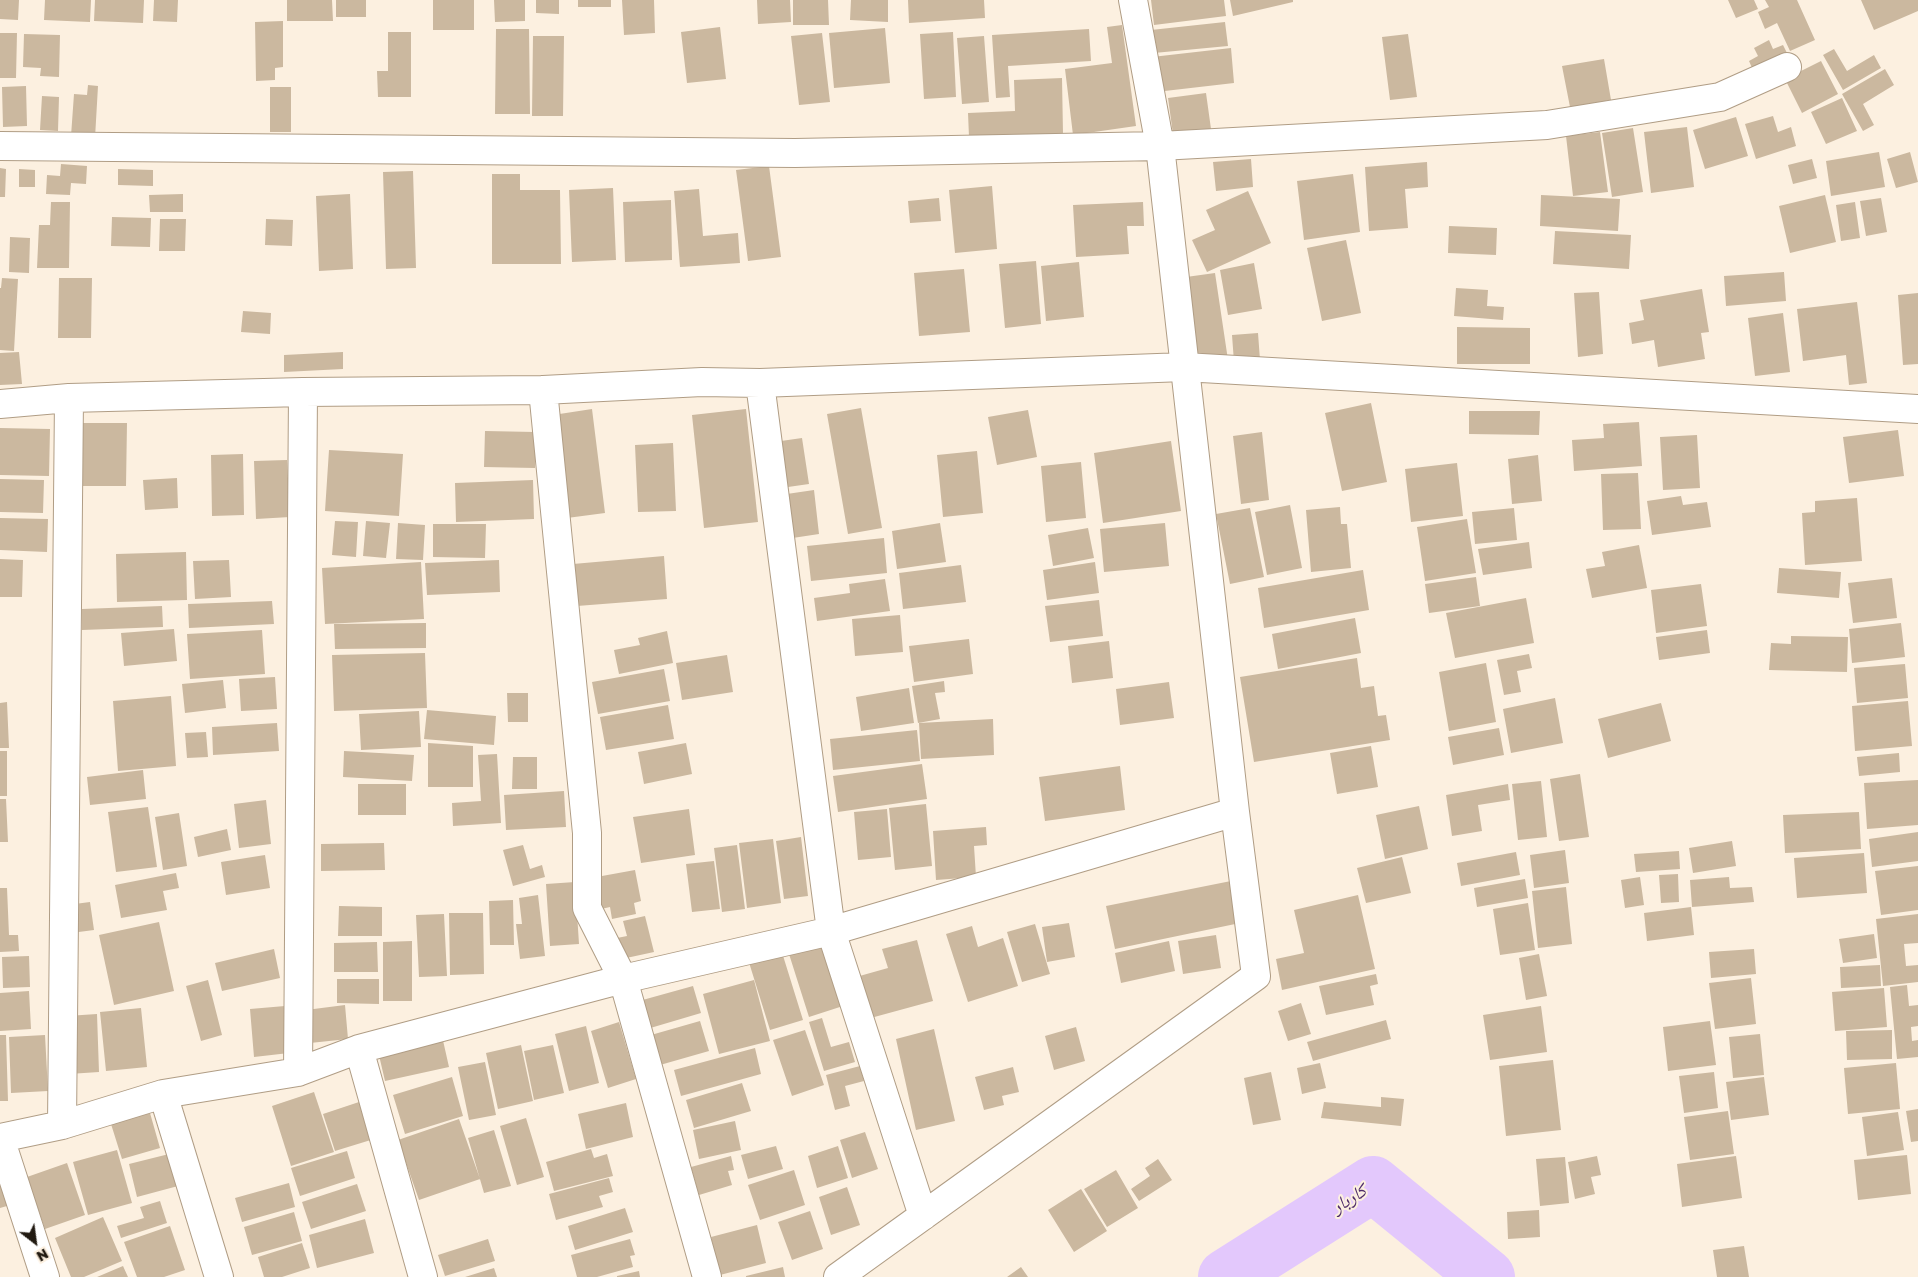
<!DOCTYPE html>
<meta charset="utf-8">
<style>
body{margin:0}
#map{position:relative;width:1918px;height:1277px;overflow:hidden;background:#fcf0e0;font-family:"Golos Text",sans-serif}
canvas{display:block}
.north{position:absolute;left:10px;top:1217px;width:50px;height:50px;-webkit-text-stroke:4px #fcf0e0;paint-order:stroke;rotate:150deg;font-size:14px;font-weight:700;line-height:20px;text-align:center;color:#211a11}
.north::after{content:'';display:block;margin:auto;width:18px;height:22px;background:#211a11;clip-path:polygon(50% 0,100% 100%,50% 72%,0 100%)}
</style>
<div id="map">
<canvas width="1918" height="1277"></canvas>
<div class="north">N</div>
</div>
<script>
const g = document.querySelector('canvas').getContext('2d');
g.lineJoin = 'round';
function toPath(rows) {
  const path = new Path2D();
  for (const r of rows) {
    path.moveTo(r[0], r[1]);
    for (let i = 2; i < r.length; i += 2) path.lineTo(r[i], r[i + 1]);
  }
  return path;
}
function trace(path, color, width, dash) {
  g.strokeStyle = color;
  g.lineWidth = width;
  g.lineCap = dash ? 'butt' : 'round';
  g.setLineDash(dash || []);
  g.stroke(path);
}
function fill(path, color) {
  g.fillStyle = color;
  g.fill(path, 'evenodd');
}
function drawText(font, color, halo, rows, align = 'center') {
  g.font = font + ' "Golos Text","Noto Naskh Arabic",sans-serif';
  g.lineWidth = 4;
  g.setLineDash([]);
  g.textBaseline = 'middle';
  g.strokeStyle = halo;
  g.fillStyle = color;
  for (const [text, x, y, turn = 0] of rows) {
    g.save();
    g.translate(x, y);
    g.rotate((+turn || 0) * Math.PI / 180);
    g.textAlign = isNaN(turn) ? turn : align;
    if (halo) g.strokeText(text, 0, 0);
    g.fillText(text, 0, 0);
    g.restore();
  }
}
trace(toPath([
 [1226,1277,1373,1184,1487,1277]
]), '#e3c8fc', 56);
fill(toPath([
 [0,0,19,0,18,20,0,19],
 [45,0,91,0,90,22,44,20],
 [95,0,144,0,143,23,94,21],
 [154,0,178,0,177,22,153,21],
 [287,0,332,0,333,21,287,21],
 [336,0,366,0,366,17,336,17],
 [433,0,474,0,474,30,433,30],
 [494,0,525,0,525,21,495,22],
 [536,0,559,0,559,14,536,13],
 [578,0,611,0,611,7,578,7],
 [622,0,654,0,655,33,624,35],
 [757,0,790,0,791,22,758,24],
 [793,0,828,0,829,25,793,25],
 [851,0,888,0,888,22,850,20],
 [908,0,984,0,985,18,909,23],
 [1151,0,1224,0,1226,16,1154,25],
 [1230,0,1293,0,1293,2,1233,16],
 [1728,0,1754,0,1758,9,1736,18],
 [1765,0,1797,0,1815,40,1790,51,1777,23,1765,29,1758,12,1769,7],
 [1861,0,1918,0,1918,11,1874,30],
 [283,21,283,67,275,68,275,80,256,81,255,22],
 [1225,22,1228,46,1154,53,1151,30],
 [1122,25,1136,126,1073,135,1065,69,1112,63,1107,27],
 [720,27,726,79,687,83,681,32],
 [885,28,890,83,834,88,829,33],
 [496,29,529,29,530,114,495,114],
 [1089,29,1091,61,1008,66,1010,97,996,98,992,35],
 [388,32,411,32,411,97,378,97,377,71,388,71],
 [953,32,956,97,924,99,920,34],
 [0,33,17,33,16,78,0,78],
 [822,33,830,102,799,105,791,36],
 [24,34,60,35,59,77,40,76,41,68,23,67],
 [1408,34,1417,97,1390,100,1382,37],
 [533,36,564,36,563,116,532,116],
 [984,36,989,102,962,104,957,38],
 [1769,40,1773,49,1783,45,1787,53,1753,70,1749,61,1758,56,1754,48],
 [1231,48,1234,83,1156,92,1152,57],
 [1834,49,1847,71,1874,55,1881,68,1843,90,1823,55],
 [1604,59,1611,100,1570,107,1562,66],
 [1821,61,1838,94,1802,113,1785,79],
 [1885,69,1894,85,1863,104,1874,125,1863,131,1842,94],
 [1062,78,1063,134,969,137,968,113,1015,111,1014,80],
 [88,85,98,86,95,138,71,136,74,94,87,95],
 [26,86,27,126,3,127,2,87],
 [270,87,291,87,291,132,270,132],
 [1206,93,1211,129,1173,134,1168,98],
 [42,96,59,97,58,131,40,130],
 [1842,98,1857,131,1826,144,1811,112],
 [1773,116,1778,132,1791,127,1796,146,1756,159,1745,124],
 [1736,117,1748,156,1705,169,1693,130],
 [1687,127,1694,187,1651,193,1644,132],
 [1633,128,1643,192,1612,197,1602,133],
 [1600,132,1608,192,1573,196,1566,136],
 [1879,152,1885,187,1831,196,1826,161],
 [1910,152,1918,182,1896,188,1887,159],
 [1251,159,1253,187,1216,191,1213,162],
 [1812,159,1817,178,1793,184,1788,165],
 [1427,162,1428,187,1405,189,1408,228,1369,231,1365,167],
 [61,164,87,166,86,184,71,183,70,195,46,194,47,175,60,176],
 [769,166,781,257,748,261,736,170],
 [0,168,6,169,5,197,0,197],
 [19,169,35,170,35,187,19,187],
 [118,169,153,170,153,186,118,185],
 [413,171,416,268,386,269,383,172],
 [492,174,520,174,520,190,560,190,561,264,492,264],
 [1353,174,1360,232,1304,240,1297,181],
 [992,186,997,249,955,253,949,190],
 [613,188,616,260,572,262,569,190],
 [699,189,703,236,738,233,740,263,680,267,674,191],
 [1248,191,1271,243,1207,272,1192,240,1215,230,1206,210],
 [183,194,183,212,150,212,149,195],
 [350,194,353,269,319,271,316,196],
 [1541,195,1620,199,1618,231,1540,226],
 [1825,195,1836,242,1790,253,1779,206],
 [939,198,941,221,910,223,908,201],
 [1881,198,1887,232,1866,236,1860,201],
 [671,200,672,260,625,262,623,202],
 [51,202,70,202,69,268,37,268,39,225,50,225],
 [1143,202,1144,226,1127,226,1129,254,1076,257,1073,205],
 [1855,202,1860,238,1841,241,1836,205],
 [112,217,151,218,150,247,111,246],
 [160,219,186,219,185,251,159,251],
 [266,219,293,220,292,246,265,245],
 [1449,226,1497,228,1496,255,1448,253],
 [1555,231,1631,235,1629,269,1553,264],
 [10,237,30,238,29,273,9,272],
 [1346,240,1361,313,1322,321,1307,248],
 [1036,261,1041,324,1005,328,999,264],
 [1079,262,1084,317,1046,321,1041,266],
 [1254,263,1262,309,1228,315,1220,270],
 [964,269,970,332,919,336,914,273],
 [1784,272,1786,301,1726,306,1724,276],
 [1215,273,1228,360,1191,365,1179,278],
 [2,278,18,279,14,351,0,350,0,288,1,288],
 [59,278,92,278,91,338,58,338],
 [1456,288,1488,290,1487,306,1504,307,1503,320,1454,316],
 [1702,289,1709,332,1701,333,1705,359,1658,367,1654,340,1632,344,1629,323,1644,320,1640,300],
 [1599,292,1603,354,1578,357,1574,293],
 [1918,293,1918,364,1903,365,1898,295],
 [1857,302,1867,383,1849,385,1846,355,1803,361,1797,309],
 [243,311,271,313,270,334,241,332],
 [1783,313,1790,372,1755,376,1748,318],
 [1457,327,1530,328,1530,364,1457,364],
 [1258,333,1260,360,1234,362,1232,335],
 [19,352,22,384,0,385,0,353],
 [343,352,343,369,284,372,284,355],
 [1371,403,1387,482,1342,491,1325,413],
 [861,408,882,528,848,534,827,414],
 [592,409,605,513,567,518,553,415],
 [746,409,758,522,704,528,692,415],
 [1028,410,1037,457,997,465,988,417],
 [1469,411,1540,411,1539,435,1469,434],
 [1639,422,1642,466,1574,471,1572,440,1604,438,1603,424],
 [72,423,127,423,126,486,72,486],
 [0,428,50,429,49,476,0,475],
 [1898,430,1904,476,1849,483,1843,437],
 [485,431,535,432,535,468,484,467],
 [1262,432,1269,500,1241,504,1233,436],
 [1697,435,1700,488,1663,490,1660,437],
 [802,438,809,484,781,488,774,442],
 [1171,441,1181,511,1103,523,1094,453],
 [673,443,676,511,638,512,635,445],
 [329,450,403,454,399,516,325,511],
 [977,451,983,513,943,517,937,455],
 [243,454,244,515,212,516,211,455],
 [1538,455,1542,501,1512,504,1508,459],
 [287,460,290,517,256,519,254,461],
 [1081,462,1086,518,1046,522,1041,466],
 [1457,463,1463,516,1411,522,1405,469],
 [1638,473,1641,529,1603,530,1601,474],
 [177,478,178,508,145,510,143,480],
 [0,479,44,480,43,513,0,512],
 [533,480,534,519,456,522,455,483],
 [814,490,819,534,786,539,780,495],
 [1681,496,1683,505,1707,502,1711,527,1652,535,1647,501],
 [1857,498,1862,561,1805,565,1802,513,1815,512,1815,501],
 [1290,505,1302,568,1267,575,1255,512],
 [1340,507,1341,524,1347,524,1351,568,1311,572,1306,510],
 [1250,508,1264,577,1230,584,1216,514],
 [1514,508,1517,540,1475,544,1472,512],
 [0,518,48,519,47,552,0,550],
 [1467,519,1476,573,1425,581,1417,527],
 [335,521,358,522,356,557,332,555],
 [366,521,390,523,386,558,363,556],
 [398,523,425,525,423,560,396,559],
 [940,523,946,562,897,569,892,531],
 [1165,523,1169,566,1104,572,1100,529],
 [433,524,486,524,485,558,433,557],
 [1088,528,1094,558,1053,566,1048,535],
 [884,538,887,573,811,581,807,546],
 [1529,542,1532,568,1483,575,1478,549],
 [1639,545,1647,588,1592,598,1586,569,1605,566,1602,552],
 [186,552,187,600,117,602,116,554],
 [664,556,667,599,577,606,573,564],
 [0,559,23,560,22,597,0,597],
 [229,560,231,597,195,599,193,561],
 [499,560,500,592,427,595,425,563],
 [421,562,424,619,325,624,322,568],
 [1095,562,1099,593,1047,600,1043,570],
 [961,565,966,602,903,609,899,573],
 [1779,568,1841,572,1839,598,1777,593],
 [1363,570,1369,610,1264,628,1258,588],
 [1476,577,1480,606,1429,613,1425,584],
 [1892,578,1897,618,1853,623,1848,583],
 [885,579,890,611,817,621,814,598,850,593,849,584],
 [1701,584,1707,626,1656,633,1651,590],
 [1526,598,1534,643,1455,658,1446,613],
 [1099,600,1103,636,1050,642,1045,606],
 [272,601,274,624,189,628,188,604],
 [162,606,163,627,82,630,82,609],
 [900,615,903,652,855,656,852,619],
 [1355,618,1361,653,1278,669,1272,634],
 [426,623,426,648,335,649,334,624],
 [1901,623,1905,657,1852,663,1849,629],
 [174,629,177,661,124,666,121,633],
 [262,630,265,674,190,679,187,634],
 [1707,630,1710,653,1659,660,1656,637],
 [667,631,673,663,619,674,614,650,640,645,638,638],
 [1791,636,1848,637,1847,672,1769,670,1771,643,1791,644],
 [969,639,973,674,914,682,909,646],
 [1109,641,1113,678,1072,683,1068,646],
 [425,653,427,708,334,711,332,655],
 [1529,654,1532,668,1517,671,1521,692,1504,695,1497,660],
 [727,655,733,692,682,700,676,663],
 [1357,658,1361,688,1374,686,1378,716,1386,715,1390,740,1254,762,1240,677],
 [1486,663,1496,722,1449,731,1439,672],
 [1905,664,1908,698,1857,703,1854,668],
 [664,669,670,701,598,714,592,682],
 [275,677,277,709,241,711,239,679],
 [223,680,226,708,185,713,182,684],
 [944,681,945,692,935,693,940,719,918,723,912,686],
 [1169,682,1174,718,1120,725,1116,689],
 [909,688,914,723,861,731,856,697],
 [507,693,528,693,528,722,508,722],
 [171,696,176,766,118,771,113,701],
 [1555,698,1563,743,1511,753,1503,709],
 [1908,701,1912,746,1855,751,1852,706],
 [7,702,9,748,0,748,0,703],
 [1661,703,1671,741,1608,758,1598,719],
 [668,705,674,739,606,750,600,717],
 [427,710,496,716,494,745,424,739],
 [419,711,421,747,361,750,359,714],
 [993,719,994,755,921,759,919,723],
 [277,723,279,751,213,755,212,727],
 [1499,728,1504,755,1453,765,1448,737],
 [917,730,920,761,833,770,830,739],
 [206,732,208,757,187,758,185,733],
 [428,743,473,746,473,787,428,787],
 [686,743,692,774,644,784,638,752],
 [1371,746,1378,787,1337,794,1330,753],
 [0,751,7,751,7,796,0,796],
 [344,751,414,755,412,781,343,777],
 [1899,753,1900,772,1859,776,1857,757],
 [497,754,501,823,453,826,452,803,481,801,478,755],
 [513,757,537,757,537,789,512,789],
 [922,764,927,799,838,812,833,776],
 [1120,766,1125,810,1045,821,1039,777],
 [143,770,146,799,90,805,87,777],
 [1580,774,1589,837,1559,841,1550,779],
 [1918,780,1918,825,1867,829,1864,783],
 [1541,781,1547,837,1518,840,1512,784],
 [358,784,406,784,406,815,358,815],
 [1508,784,1510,800,1478,805,1482,831,1452,836,1446,795],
 [564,791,566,827,506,830,504,795],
 [0,799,6,799,8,842,0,842],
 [266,800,271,844,239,848,234,804],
 [926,804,932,866,895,870,889,808],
 [1419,806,1428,849,1385,859,1376,815],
 [148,807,157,867,116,872,108,812],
 [689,809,695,855,641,863,633,817],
 [887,809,891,857,858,860,854,812],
 [1859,812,1861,849,1785,853,1783,815],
 [179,813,187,866,163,870,155,817],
 [986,827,987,845,974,846,976,877,936,880,933,831],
 [227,829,231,850,198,857,194,837],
 [1918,832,1918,861,1872,867,1869,839],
 [801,837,808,896,784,899,776,841],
 [773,839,781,903,747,908,739,843],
 [1732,841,1736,866,1693,873,1689,848],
 [384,843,385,870,321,871,321,844],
 [523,845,530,869,542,865,545,877,513,886,503,850],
 [737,845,745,909,722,912,714,848],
 [1565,850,1569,883,1534,888,1530,855],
 [1679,851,1680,869,1636,872,1634,854],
 [1516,852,1520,875,1461,886,1457,863],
 [1864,853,1867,893,1797,898,1794,858],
 [265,855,270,888,226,895,221,862],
 [1402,857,1411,893,1366,903,1357,868],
 [714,861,720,909,692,912,686,864],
 [1918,866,1918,910,1881,915,1875,871],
 [635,870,641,901,634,903,636,914,612,919,610,907,597,910,591,878],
 [176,873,179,888,163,891,167,910,121,918,115,885],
 [1678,874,1679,902,1661,903,1659,875],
 [1640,877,1644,905,1625,908,1621,880],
 [1729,877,1730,888,1752,887,1754,902,1692,907,1690,880],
 [1525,879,1528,898,1477,907,1474,888],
 [1231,881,1240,923,1115,949,1106,906],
 [575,882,579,944,550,946,546,884],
 [1566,887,1572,944,1538,948,1532,891],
 [0,888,7,888,9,935,18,935,19,951,0,952],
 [538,895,545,956,520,959,516,924,522,924,519,898],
 [1358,895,1375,969,1282,990,1276,959,1304,953,1294,910],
 [513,900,514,945,490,945,489,901],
 [90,902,94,930,71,933,67,905],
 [1528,903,1535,950,1500,955,1493,909],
 [339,906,382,907,382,936,338,936],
 [1691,907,1694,935,1647,941,1644,913],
 [449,913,483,913,484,974,450,975],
 [444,914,447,976,419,977,416,915],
 [1918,914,1918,943,1904,944,1906,966,1918,965,1918,982,1883,986,1876,919],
 [645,916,654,952,617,960,612,939,627,936,623,921],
 [159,922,174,991,114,1005,99,935],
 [1069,923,1075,957,1047,962,1042,927],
 [1035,924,1050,974,1022,982,1007,932],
 [972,926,978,947,1003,938,1018,986,968,1002,946,934],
 [1874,934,1877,958,1843,963,1839,939],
 [1216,935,1221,968,1183,974,1178,941],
 [917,940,933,1001,867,1019,856,977,888,968,882,949],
 [412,941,412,1001,383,1001,383,942],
 [1169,941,1175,971,1121,983,1115,953],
 [377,942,378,972,334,972,334,943],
 [822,944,843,1006,809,1017,789,954],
 [780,946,803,1020,770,1030,747,956],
 [274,949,280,978,222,991,215,963],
 [1754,949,1756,974,1711,978,1709,952],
 [1539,954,1547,996,1526,1000,1519,958],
 [29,956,30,987,3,988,2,957],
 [1880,965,1881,986,1841,988,1840,967],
 [1376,974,1378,984,1370,986,1374,1005,1326,1015,1319,986],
 [1751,978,1756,1024,1715,1029,1709,983],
 [337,979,379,979,379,1004,337,1003],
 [208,980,222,1035,201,1041,186,986],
 [754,980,770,1041,719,1054,703,994],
 [1907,985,1909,1006,1918,1005,1918,1026,1911,1027,1912,1041,1918,1040,1918,1057,1897,1059,1890,987],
 [693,986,701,1013,647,1029,639,1001],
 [1884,988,1887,1027,1835,1031,1832,992],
 [29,991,31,1029,0,1031,0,993],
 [1301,1003,1311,1034,1288,1041,1278,1011],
 [345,1005,348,1039,310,1043,306,1010],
 [285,1006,289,1053,254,1057,250,1009],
 [1541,1006,1547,1052,1490,1060,1483,1015],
 [141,1008,147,1067,106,1071,100,1012],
 [97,1014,99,1072,69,1074,67,1016],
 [822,1018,831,1047,849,1042,855,1062,824,1071,809,1022],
 [1386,1020,1391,1039,1313,1061,1307,1042],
 [700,1021,709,1051,660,1065,651,1035],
 [1710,1021,1716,1065,1668,1071,1663,1027],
 [619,1022,636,1079,608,1088,591,1031],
 [586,1026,599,1083,569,1091,555,1034],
 [1076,1027,1085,1061,1054,1070,1045,1036],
 [934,1029,955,1121,916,1130,896,1039],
 [805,1030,824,1085,792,1096,773,1040],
 [1892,1030,1892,1059,1847,1060,1846,1031],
 [1760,1034,1764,1075,1733,1078,1729,1037],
 [0,1035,6,1035,8,1101,0,1101],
 [45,1035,48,1091,11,1093,9,1037],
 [442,1036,449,1067,385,1081,378,1051],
 [521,1045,533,1101,498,1109,486,1053],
 [553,1045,564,1093,534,1100,524,1051],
 [755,1048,761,1074,681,1096,674,1070],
 [1553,1060,1561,1130,1506,1136,1499,1066],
 [485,1062,496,1115,469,1120,458,1067],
 [1320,1063,1326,1088,1302,1094,1297,1068],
 [1896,1063,1900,1109,1848,1114,1844,1068],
 [860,1066,864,1081,845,1086,850,1106,835,1110,826,1075],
 [1013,1067,1019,1092,1002,1096,1004,1105,984,1110,975,1077],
 [1271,1072,1281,1120,1253,1125,1244,1078],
 [1714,1072,1718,1108,1684,1113,1679,1076],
 [452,1077,463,1116,405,1134,393,1095],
 [1764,1077,1769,1115,1731,1120,1726,1082],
 [742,1083,751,1111,694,1128,686,1100],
 [314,1092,334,1152,291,1166,272,1106],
 [1381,1097,1404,1099,1401,1126,1321,1118,1324,1102,1381,1107],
 [362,1101,374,1139,335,1151,323,1114],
 [626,1103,633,1137,586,1149,578,1114],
 [1918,1109,1918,1141,1911,1142,1906,1111],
 [1728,1111,1734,1154,1690,1160,1684,1117],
 [1898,1112,1904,1150,1867,1156,1862,1117],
 [150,1113,160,1148,122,1159,111,1124],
 [526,1118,544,1177,517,1185,500,1126],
 [459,1119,480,1179,419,1200,398,1140],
 [735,1121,741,1150,699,1159,693,1130],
 [494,1130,511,1186,484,1193,468,1138],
 [865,1132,878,1169,852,1178,840,1140],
 [776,1146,783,1169,748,1179,741,1155],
 [838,1146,848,1178,817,1188,808,1156],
 [591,1149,594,1158,607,1154,613,1176,554,1191,546,1162],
 [117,1150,132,1203,88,1215,73,1162],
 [347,1151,355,1178,300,1196,291,1168],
 [169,1154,178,1186,137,1197,129,1164],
 [1907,1155,1911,1194,1858,1200,1854,1160],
 [731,1156,734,1170,728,1171,732,1185,699,1195,691,1167],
 [1597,1156,1601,1175,1591,1177,1595,1194,1575,1199,1568,1162],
 [1736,1156,1742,1198,1682,1207,1677,1164],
 [1565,1157,1569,1203,1540,1206,1536,1159],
 [1158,1159,1172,1180,1139,1201,1131,1189,1150,1176,1145,1168],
 [67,1163,85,1215,45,1229,27,1177],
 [0,1169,14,1204,0,1208],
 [794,1170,805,1205,760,1220,748,1185],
 [1116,1170,1138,1208,1107,1227,1084,1189],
 [609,1178,613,1192,599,1196,603,1207,556,1220,549,1194],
 [289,1183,295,1207,242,1222,235,1198],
 [357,1184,366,1211,311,1229,302,1202],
 [847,1187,860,1225,831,1235,819,1197],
 [1081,1189,1107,1231,1074,1252,1048,1210],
 [160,1201,167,1223,121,1238,117,1226,144,1218,140,1207],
 [625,1208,633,1232,575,1250,568,1226],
 [1539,1210,1540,1237,1508,1239,1507,1212],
 [810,1211,823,1249,792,1260,778,1222],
 [294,1212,302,1241,252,1255,244,1227],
 [103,1217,122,1261,84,1277,71,1277,55,1238],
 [365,1219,374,1253,317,1268,309,1235],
 [757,1225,766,1263,720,1275,711,1237],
 [170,1226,185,1270,164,1277,137,1277,124,1242],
 [488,1239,495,1261,445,1276,438,1255],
 [630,1239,635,1255,630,1256,633,1267,597,1277,577,1277,571,1255],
 [302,1243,310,1268,282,1277,264,1277,258,1257],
 [1744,1246,1749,1277,1717,1277,1713,1250],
 [123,1266,128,1277,97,1277],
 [783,1267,785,1277,746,1277,746,1276],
 [1021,1267,1028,1277,1007,1277],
 [494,1268,497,1277,465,1277],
 [639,1271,640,1277,617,1277,617,1276]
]), '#cbb89f');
const minor = toPath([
 [0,146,795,153,1160,146,1547,125,1720,97,1787,67],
 [760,383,831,931,923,1216],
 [543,390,587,833,587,908,623,979,707,1277],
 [0,404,69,398,303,392,543,390,702,382,760,383,1184,367,1918,409],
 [359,1049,423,1277],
 [298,1072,303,392],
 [163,1094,219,1277],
 [62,1125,69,398],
 [0,1138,62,1125,163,1094,298,1072,359,1049,623,979,831,931,1235,812],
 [0,1138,45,1277],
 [838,1277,1256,976,1235,812,1160,146,1133,0]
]);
trace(minor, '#b09d85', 30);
trace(minor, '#fff', 28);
drawText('italic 19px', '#4e2c69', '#fcf0e0', [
 ["کاربار",1349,1199,-32]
]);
</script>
